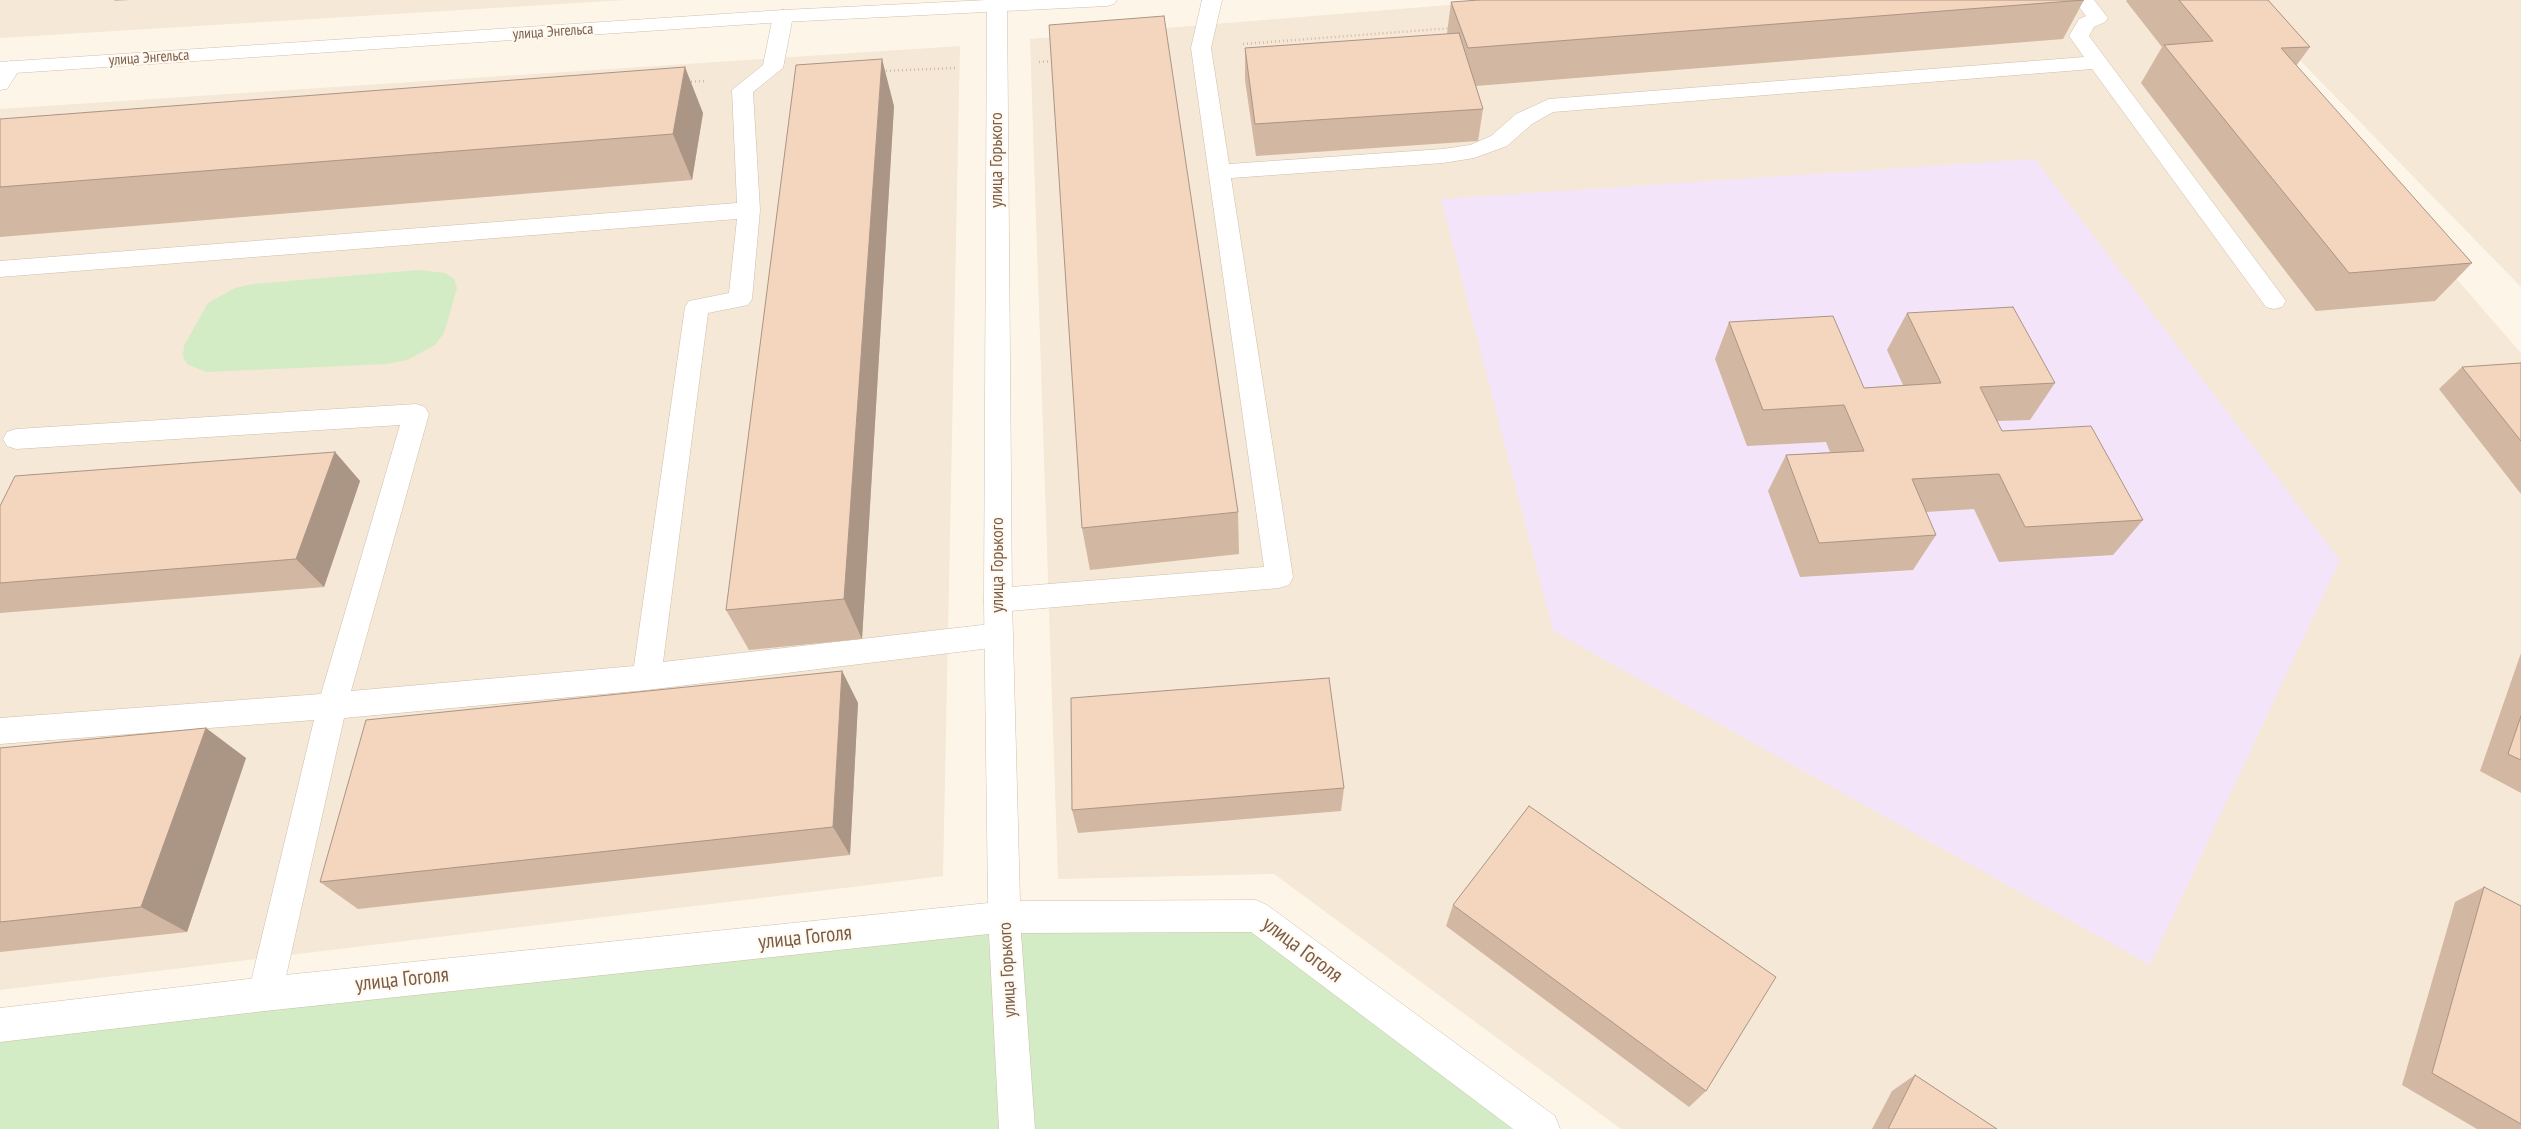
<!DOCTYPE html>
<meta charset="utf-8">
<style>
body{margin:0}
canvas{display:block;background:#fdf6e8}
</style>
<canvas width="2521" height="1129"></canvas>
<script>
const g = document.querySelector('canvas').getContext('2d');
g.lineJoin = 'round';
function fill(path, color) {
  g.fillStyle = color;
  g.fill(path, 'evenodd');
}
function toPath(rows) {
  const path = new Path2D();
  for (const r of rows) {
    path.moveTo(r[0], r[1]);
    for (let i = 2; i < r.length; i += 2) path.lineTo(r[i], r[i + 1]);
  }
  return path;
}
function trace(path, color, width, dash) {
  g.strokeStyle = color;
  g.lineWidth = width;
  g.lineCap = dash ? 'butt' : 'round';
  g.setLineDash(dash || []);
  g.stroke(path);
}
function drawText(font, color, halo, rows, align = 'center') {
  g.font = font + ' "PT Sans Narrow",sans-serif';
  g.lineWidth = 4;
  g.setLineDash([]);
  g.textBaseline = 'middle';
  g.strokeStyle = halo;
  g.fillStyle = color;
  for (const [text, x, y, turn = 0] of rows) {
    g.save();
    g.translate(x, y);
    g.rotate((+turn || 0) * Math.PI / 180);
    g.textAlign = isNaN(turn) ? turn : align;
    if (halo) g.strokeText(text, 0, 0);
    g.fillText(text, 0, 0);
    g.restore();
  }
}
fill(toPath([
 [0,0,626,0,0,38],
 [1510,0,2214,0,2521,353,2521,1129,1621,1129,1274,874,1058,879,1030,39],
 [2241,0,2521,0,2521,287],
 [960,46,943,876,0,990,0,109]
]), '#f5e8d6');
fill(toPath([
 [2035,159,2340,560,2150,965,1553,631,1441,199]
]), '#f3e4fa');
fill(toPath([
 [419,270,445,273,454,279,457,288,444,333,435,345,407,360,386,364,206,372,187,364,183,356,184,346,208,303,235,288,253,284],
 [1256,916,1542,1129,0,1129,0,1025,1004,917]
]), '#d3ecc5');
const service = toPath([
 [1202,0,1222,0,1211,48,1229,164,1443,149,1470,145,1491,136,1516,114,1549,99,2084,57,2069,36,2079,19,2086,16,2074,0,2094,0,2108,18,2105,22,2094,27,2089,36,2286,301,2282,307,2274,309,2266,307,2092,69,1553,112,1532,124,1507,146,1474,158,1443,163,1231,178,1293,577,1289,585,1279,588,998,612,988,608,984,600,988,592,998,588,1264,567,1191,48,1202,0],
 [783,10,790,12,793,16,783,68,753,92,760,210,752,299,748,305,708,313,663,662,999,623,1009,626,1013,635,1009,644,999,647,647,690,344,718,282,994,277,1006,265,1011,253,1006,248,994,314,720,0,744,0,718,321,694,400,425,16,449,7,446,3,439,7,432,16,429,416,404,425,407,429,414,351,691,634,666,685,307,689,301,729,293,737,219,0,277,0,261,737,203,732,90,763,65,773,16,776,12,783,10],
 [11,61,18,63,21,67,7,89,0,90,0,68,4,63,11,61]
]);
const minor = toPath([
 [987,0,1007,0,1012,600,1020,901,1256,900,1267,905,1555,1116,1560,1129,1513,1129,1251,932,1021,933,1035,1129,999,1129,989,934,265,1011,0,1042,0,1008,265,977,988,903,984,600,987,0]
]);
const tertiary = toPath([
 [987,0,1117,0,1114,4,1107,6,783,22,0,74,0,62,783,10,987,0]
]);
trace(service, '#d0beac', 1);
trace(minor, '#d0beac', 1);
trace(tertiary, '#d0beac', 1);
trace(toPath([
 [1243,44,1452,28],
 [1039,62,1055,61],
 [882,71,956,68],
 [687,82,706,81]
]), '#d9b9a1', 2.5, [1, 3]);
fill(service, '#fff');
fill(minor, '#fff');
fill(tertiary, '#fff');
fill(toPath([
 [114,0,130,0,115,1],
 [2084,0,2063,39,1476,86,1483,109,1478,141,1256,156,1245,80,1245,48,1447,34,1451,2],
 [2127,0,2268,0,2310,47,2296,66,2472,263,2435,301,2316,311,2141,83,2162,47,2126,1],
 [894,106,862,639,749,650,726,610],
 [703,113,692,180,0,237,0,119],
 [1907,313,2055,383,2030,420,1997,421,2002,431,2143,520,2113,555,1999,562,1974,509,1926,512,1936,535,1913,570,1800,577,1768,491,1786,455,1830,452,1826,442,1747,446,1715,359,1729,322,1864,388,1903,385,1887,350],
 [2521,363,2521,494,2439,389,2462,367],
 [335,452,360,481,324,587,0,613,0,506],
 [1238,512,1239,554,1090,570,1082,528],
 [2521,653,2521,793,2480,771],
 [842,671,858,703,850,855,358,909,320,882],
 [0,748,246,758,187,932,0,952],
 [1344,788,1341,811,1078,833,1072,810],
 [2484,887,2521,906,2521,1129,2477,1129,2402,1085,2455,902],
 [1453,905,1706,1091,1689,1107,1446,926],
 [1915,1075,1997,1129,1872,1129,1892,1091]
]), '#d2b7a3');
fill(toPath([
 [882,59,894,106,862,639,844,599],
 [685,67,703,113,692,180,673,134],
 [335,452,360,481,324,587,296,559],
 [842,671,858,703,850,855,833,827],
 [206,728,246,758,187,932,141,907]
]), '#ab9585');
const building = toPath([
 [1479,0,2084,0,1468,48,1451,2,1479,0],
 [2179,0,2268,0,2310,47,2281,48,2472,263,2349,273,2164,45,2213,41,2179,0],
 [1164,16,1238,512,1082,528,1049,25,1164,16],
 [1459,33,1483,109,1255,124,1245,48,1459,33],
 [882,59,844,599,726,610,796,65,882,59],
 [685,67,673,134,0,187,0,119,685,67],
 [2013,307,2055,383,1980,387,2002,431,2091,426,2143,520,2025,527,1999,474,1912,479,1936,535,1819,543,1786,455,1864,451,1844,405,1763,410,1729,322,1833,316,1864,388,1941,383,1907,313,2013,307],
 [2521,363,2521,441,2462,367,2521,363],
 [335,452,296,559,0,583,0,506,15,476,335,452],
 [842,671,833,827,320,882,366,720,842,671],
 [1329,678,1344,788,1072,810,1071,698,1329,678],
 [2521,716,2521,760,2508,754,2521,716],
 [206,728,141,907,0,922,0,748,206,728],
 [1529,806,1776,977,1706,1091,1453,905,1529,806],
 [2484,887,2521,906,2521,1124,2432,1073,2484,887],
 [1915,1075,1997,1129,1888,1129,1915,1075]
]);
fill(building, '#f4d5be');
trace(building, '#ab9585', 1);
drawText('15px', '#795c4a', '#fff9ef', [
 ["улица Энгельса",553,32,-4],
 ["улица Энгельса",149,58,-4]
]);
drawText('18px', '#795c4a', '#fff9ef', [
 ["улица Горького",997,160,-90],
 ["улица Горького",998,565,-90],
 ["улица Горького",1008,970,-93]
]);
drawText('21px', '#795c4a', '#fff9ef', [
 ["улица Гоголя",805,938,-6],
 ["улица Гоголя",1302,950,37],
 ["улица Гоголя",402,980,-6]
]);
</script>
